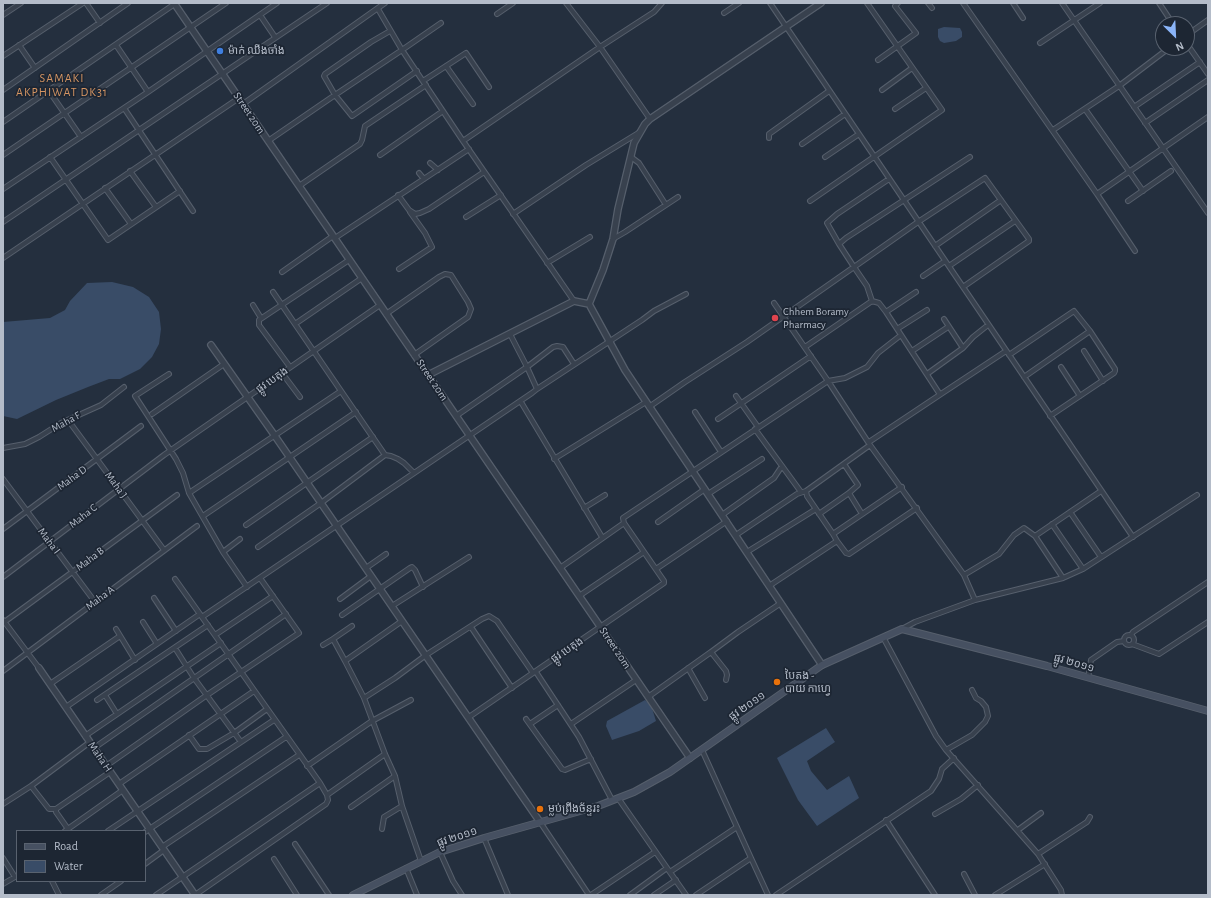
<!DOCTYPE html>
<meta charset="utf-8">
<style>
body{margin:0}
#map{position:relative;width:1211px;height:898px;overflow:hidden;background:#242f3e;font-family:"Alegreya Sans",sans-serif}
canvas{display:block}
.frame{position:absolute;inset:0;border:4px solid #b4bcc9;pointer-events:none}
.legend{position:absolute;left:16px;top:830px;width:130px;height:52px;box-sizing:border-box;background:#1d2633;border:1px solid #59626f;margin:0;padding:5px 7px;list-style:none;font-size:12px;color:#b4bcc9}
.legend li{display:flex;align-items:center;gap:8px;height:20px}
.legend b{width:20px;border:1px solid #59626f}
.north{position:absolute;left:1155px;top:16px;width:40px;height:40px;box-sizing:border-box;background:#1d2633;border:1px solid #59626f;border-radius:50%;rotate:156deg;font-size:11px;font-weight:700;line-height:16px;text-align:center;color:#b4bcc9}
.north::after{content:'';display:block;margin:auto;width:14px;height:18px;background:#8ab4f8;clip-path:polygon(50% 0,100% 100%,50% 72%,0 100%)}
</style>
<div id="map">
<canvas width="1211" height="898"></canvas>
<div class="frame"></div>
<ul class="legend">
<li><b style="height:5px;background:#465061"></b>Road</li>
<li><b style="height:11px;background:#394c67"></b>Water</li>
</ul>
<div class="north">N</div>
</div>
<script>
const g = document.querySelector('canvas').getContext('2d');
g.lineJoin = 'round';
function fill(path, color) {
  g.fillStyle = color;
  g.fill(path, 'evenodd');
}
function toPath(rows) {
  const path = new Path2D();
  for (const r of rows) {
    if (r.length === 3) {
      path.moveTo(r[0] + r[2], r[1]);
      path.arc(r[0], r[1], r[2], 0, 2 * Math.PI);
      continue;
    }
    path.moveTo(r[0], r[1]);
    for (let i = 2; i < r.length; i += 2) path.lineTo(r[i], r[i + 1]);
  }
  return path;
}
function trace(path, color, width, dash) {
  g.strokeStyle = color;
  g.lineWidth = width;
  g.lineCap = dash ? 'butt' : 'round';
  g.setLineDash(dash || []);
  g.stroke(path);
}
function drawText(font, color, halo, rows, align = 'center') {
  g.font = font + ' "Alegreya Sans","Noto Sans Khmer",sans-serif';
  g.lineWidth = 3.5;
  g.setLineDash([]);
  g.textBaseline = 'middle';
  g.strokeStyle = halo;
  g.fillStyle = color;
  for (const [text, x, y, turn = 0] of rows) {
    g.save();
    g.translate(x, y);
    g.rotate((+turn || 0) * Math.PI / 180);
    g.textAlign = isNaN(turn) ? turn : align;
    if (halo) g.strokeText(text, 0, 0);
    g.fillText(text, 0, 0);
    g.restore();
  }
}
fill(toPath([
 [944,27,960,28,962,32,962,37,956,41,944,43,940,41,938,37,938,29],
 [112,282,133,287,149,297,159,312,161,329,159,344,152,357,140,369,120,379,109,379,88,387,56,400,17,419,3,416,3,322,50,318,65,310,70,301,87,283],
 [645,700,651,705,656,721,639,731,612,740,606,726,607,721],
 [826,728,835,742,807,761,811,771,827,790,849,776,859,798,817,826,798,800,777,758]
]), '#394c67');
const minor = toPath([
 [86,3,100,23],
 [566,3,600,47,650,119],
 [770,3,1133,537],
 [928,3,932,8],
 [963,3,1097,194],
 [1013,3,1023,18],
 [1062,3,1208,213],
 [1159,3,1173,24],
 [378,9,402,50,463,141,574,301],
 [724,13,739,3],
 [497,14,513,3],
 [3,15,21,3],
 [260,15,275,37],
 [390,31,371,42,325,74,324,76,335,95,402,50,441,23],
 [1187,35,1208,20],
 [1040,43,1100,3],
 [1187,44,1208,74],
 [19,45,35,68],
 [116,45,148,92],
 [3,56,83,3],
 [878,60,916,33,895,6,898,3],
 [446,66,473,104],
 [423,81,466,53,489,87],
 [3,90,128,3],
 [882,90,912,68],
 [49,91,81,137],
 [243,104,385,3],
 [1134,107,1200,62],
 [124,108,193,211],
 [895,109,926,88],
 [1085,109,1143,191],
 [3,122,176,3],
 [1145,123,1208,80],
 [1053,130,1119,86,1169,48],
 [769,138,769,134,829,91],
 [268,141,335,95,352,116,417,71],
 [463,141,600,47,654,12,662,3],
 [802,144,845,114],
 [3,155,226,3],
 [380,155,443,111],
 [50,157,108,240,180,191],
 [631,157,639,163,666,205],
 [825,157,859,134],
 [430,163,438,170],
 [130,171,156,207],
 [419,173,424,179],
 [299,186,360,144,362,140,365,126,426,85],
 [105,188,131,224],
 [3,189,148,92,277,3],
 [398,195,409,210,415,214,420,213,429,209,484,172],
 [810,201,942,110,867,3],
 [1128,201,1171,171],
 [513,214,586,165,640,132],
 [466,217,501,195],
 [3,222,327,3],
 [335,238,469,149],
 [613,239,625,232,678,197],
 [839,244,827,223,837,214,889,179],
 [935,246,1001,200],
 [1135,251,1097,194,1208,117],
 [3,258,239,98],
 [547,263,590,237],
 [949,266,1015,221],
 [399,269,432,247,425,233,410,212],
 [282,272,333,236],
 [923,276,945,261],
 [963,287,1029,241,1029,239,985,178,918,222,854,267,839,244,846,238,970,157],
 [273,292,385,455,391,456,398,459,404,463,414,473],
 [872,301,879,303,886,312,939,393,941,394,1006,351],
 [774,303,828,381,870,445,964,575,975,600],
 [253,305,261,318],
 [886,312,916,292],
 [386,314,439,277,445,274,451,275,468,302,471,309,468,317,414,355],
 [944,319,963,348],
 [295,324,362,278],
 [897,329,927,310],
 [805,347,872,301],
 [912,351,948,327],
 [1084,351,1103,381],
 [1009,355,1074,311,1090,331,1115,369,1115,371,1114,373,1050,416],
 [290,367,259,325,259,320,349,260],
 [1061,367,1080,396],
 [282,373,300,397],
 [169,374,135,396,176,459,183,473,189,493,223,552,247,587],
 [927,374,963,348,973,337,988,325],
 [1024,377,1090,331],
 [537,389,642,320,654,311,686,294],
 [736,396,758,427],
 [521,402,602,537],
 [649,407,685,382,747,342,854,267,867,286,872,301],
 [695,412,721,452],
 [152,414,224,364],
 [456,416,527,367,510,334],
 [718,419,811,356],
 [68,420,164,550],
 [755,429,801,492],
 [869,442,941,394],
 [3,448,25,444,39,437,61,423,101,405,124,387],
 [554,459,646,402],
 [3,479,95,602],
 [189,493,341,391],
 [849,493,862,514],
 [708,494,762,459],
 [584,508,605,495],
 [1070,512,1101,557],
 [819,514,849,493,858,485,844,464],
 [722,515,774,478,782,466],
 [203,516,356,412],
 [658,522,705,489],
 [1052,524,1083,569],
 [246,525,373,437],
 [3,529,141,426],
 [833,534,807,496,806,491,870,445],
 [736,535,797,494,806,491],
 [1035,536,1101,491],
 [837,541,846,553,849,554,917,508],
 [258,547,321,503,385,455],
 [223,552,240,539],
 [747,552,816,509],
 [366,568,386,554],
 [560,568,624,523],
 [656,569,727,521],
 [964,575,999,554,1014,535,1024,528,1035,536,1063,578],
 [3,577,164,455,380,305],
 [175,579,320,783,327,795,328,800,326,804,195,895],
 [769,586,837,541,833,534,902,487],
 [579,596,644,552],
 [154,598,176,631],
 [340,599,371,576],
 [392,606,469,557],
 [342,615,410,568,412,567,415,570,423,587],
 [202,617,532,393,537,389,527,367,553,347,557,346,563,347,574,364],
 [3,620,39,668],
 [143,622,157,644],
 [3,623,177,495],
 [352,626,333,639,345,661,364,698,385,754,395,776,402,806,421,861],
 [471,627,512,688],
 [116,629,135,660],
 [902,629,915,622,975,600,1063,578,1083,569,1197,495],
 [1129,640,5],
 [215,635,273,596],
 [1131,635,1133,632,1208,582],
 [883,637,936,736,946,750,1038,854,1061,890,1062,895],
 [1132,644,1159,654,1208,622],
 [323,645,333,639],
 [175,648,194,678,241,742],
 [711,652,738,632,781,603],
 [345,661,402,621],
 [688,668,705,698],
 [3,671,197,526],
 [536,672,579,737,612,800],
 [533,673,664,583,664,581,624,523,623,518,828,381,845,378,867,367,878,353,901,335],
 [1088,678,1091,660,1117,642,1124,641],
 [50,684,120,636],
 [105,695,117,714],
 [648,697,711,652,726,671,727,675,726,680],
 [364,698,395,678,426,655,482,619,489,616,497,621,533,673,469,717],
 [97,700,208,625],
 [66,707,200,614],
 [526,719,562,769,565,770,591,759],
 [530,724,558,705],
 [571,724,636,680],
 [189,735,199,749,207,749,234,733,267,709],
 [85,736,221,643],
 [94,748,286,614],
 [946,750,972,735,985,722,988,716,986,707,981,701,976,698,972,690],
 [106,766,207,695,299,633,260,578],
 [307,766,372,721,411,700],
 [119,784,254,691],
 [31,786,49,809,56,809],
 [327,795,385,754],
 [618,798,667,868],
 [3,804,31,786,90,742],
 [351,807,395,776],
 [935,814,961,799,978,785],
 [886,820,935,895],
 [540,822,589,895],
 [68,829,56,812,56,809,110,772],
 [382,829,384,817,402,806],
 [1018,830,1041,813],
 [65,831,123,790],
 [108,831,274,720],
 [145,832,286,737],
 [484,838,508,895],
 [295,844,329,895],
 [162,847,299,755],
 [440,852,453,881,462,895],
 [1038,854,1087,822,1090,817],
 [3,858,15,877,3,884],
 [751,858,768,895],
 [274,859,297,895],
 [145,864,164,850],
 [406,868,417,895],
 [670,872,737,827],
 [964,874,975,895],
 [52,881,59,895],
 [101,895,121,881],
 [156,895,320,783],
 [591,895,655,852],
 [630,895,667,868,686,895],
 [654,895,676,880],
 [696,895,751,858,702,750],
 [776,895,931,791,939,779,942,769,954,758],
 [995,895,1045,864]
]);
const tertiary = toPath([
 [174,3,690,758],
 [821,3,650,119,645,124,634,143,618,209,613,239,603,270,589,304,625,370,822,665],
 [211,345,275,436,540,822],
 [428,375,574,301,589,304],
 [39,668,195,895]
]);
const secondary = toPath([
 [353,895,440,852,484,838,598,806,634,792,670,772,822,665,902,629,1047,666,1208,711]
]);
trace(minor, '#565f6c', 6);
trace(tertiary, '#565f6c', 8);
trace(secondary, '#565f6c', 8);
trace(minor, '#38414e', 4);
trace(tertiary, '#38414e', 5.5);
trace(secondary, '#465061', 6);
for (const [x, y, r, color] of [
 [220,51,4,"#3f7fe0"],
 [775,318,4,"#e0444e"],
 [777,682,4,"#e8710a"],
 [540,809,4,"#e8710a"]
]) {
  const dot = new Path2D();
  dot.arc(x, y, r, 0, 2 * Math.PI);
  g.fillStyle = color;
  g.fill(dot);
  trace(dot, '#1d2633', 1.5);
}
drawText('11px', '#b4bcc9', '#1d2633', [
 ["ម៉ាក់ ឈីងចាំង",228,51],
 ["Chhem Boramy",783,312],
 ["Pharmacy",783,325],
 ["បៃតង -",785,676],
 ["បាយ កាហ្វេ",785,689],
 ["ម្លប់ព្រីងច័ន្ទរះ",548,809]
], 'left');
drawText('11px', '#b4bcc9', '#1d2633', [
 ["Street 20m",249,113,56],
 ["ផ្លូវ បេតុង",272,380,-35],
 ["Street 20m",432,380,56],
 ["Maha F",66,422,-28],
 ["Maha D",72,478,-36],
 ["Maha J",116,485,54],
 ["Maha C",83,516,-38],
 ["Maha I",49,541,53],
 ["Maha B",90,559,-37],
 ["Maha A",100,598,-37],
 ["Street 20m",615,648,56],
 ["ផ្លូវ បេតុង",567,650,-34],
 ["ផ្លូវ ២០១១",1074,663,16],
 ["ផ្លូវ ២០១១",747,706,-35],
 ["Maha H",100,757,56],
 ["ផ្លូវ ២០១១",457,837,-18]
]);
g.letterSpacing = '1px';
drawText('12px', '#d59563', '#1d2633', [
 ["SAMAKI",62,78],
 ["AKPHIWAT DK31",62,92]
]);
g.letterSpacing = '0px';
</script>
